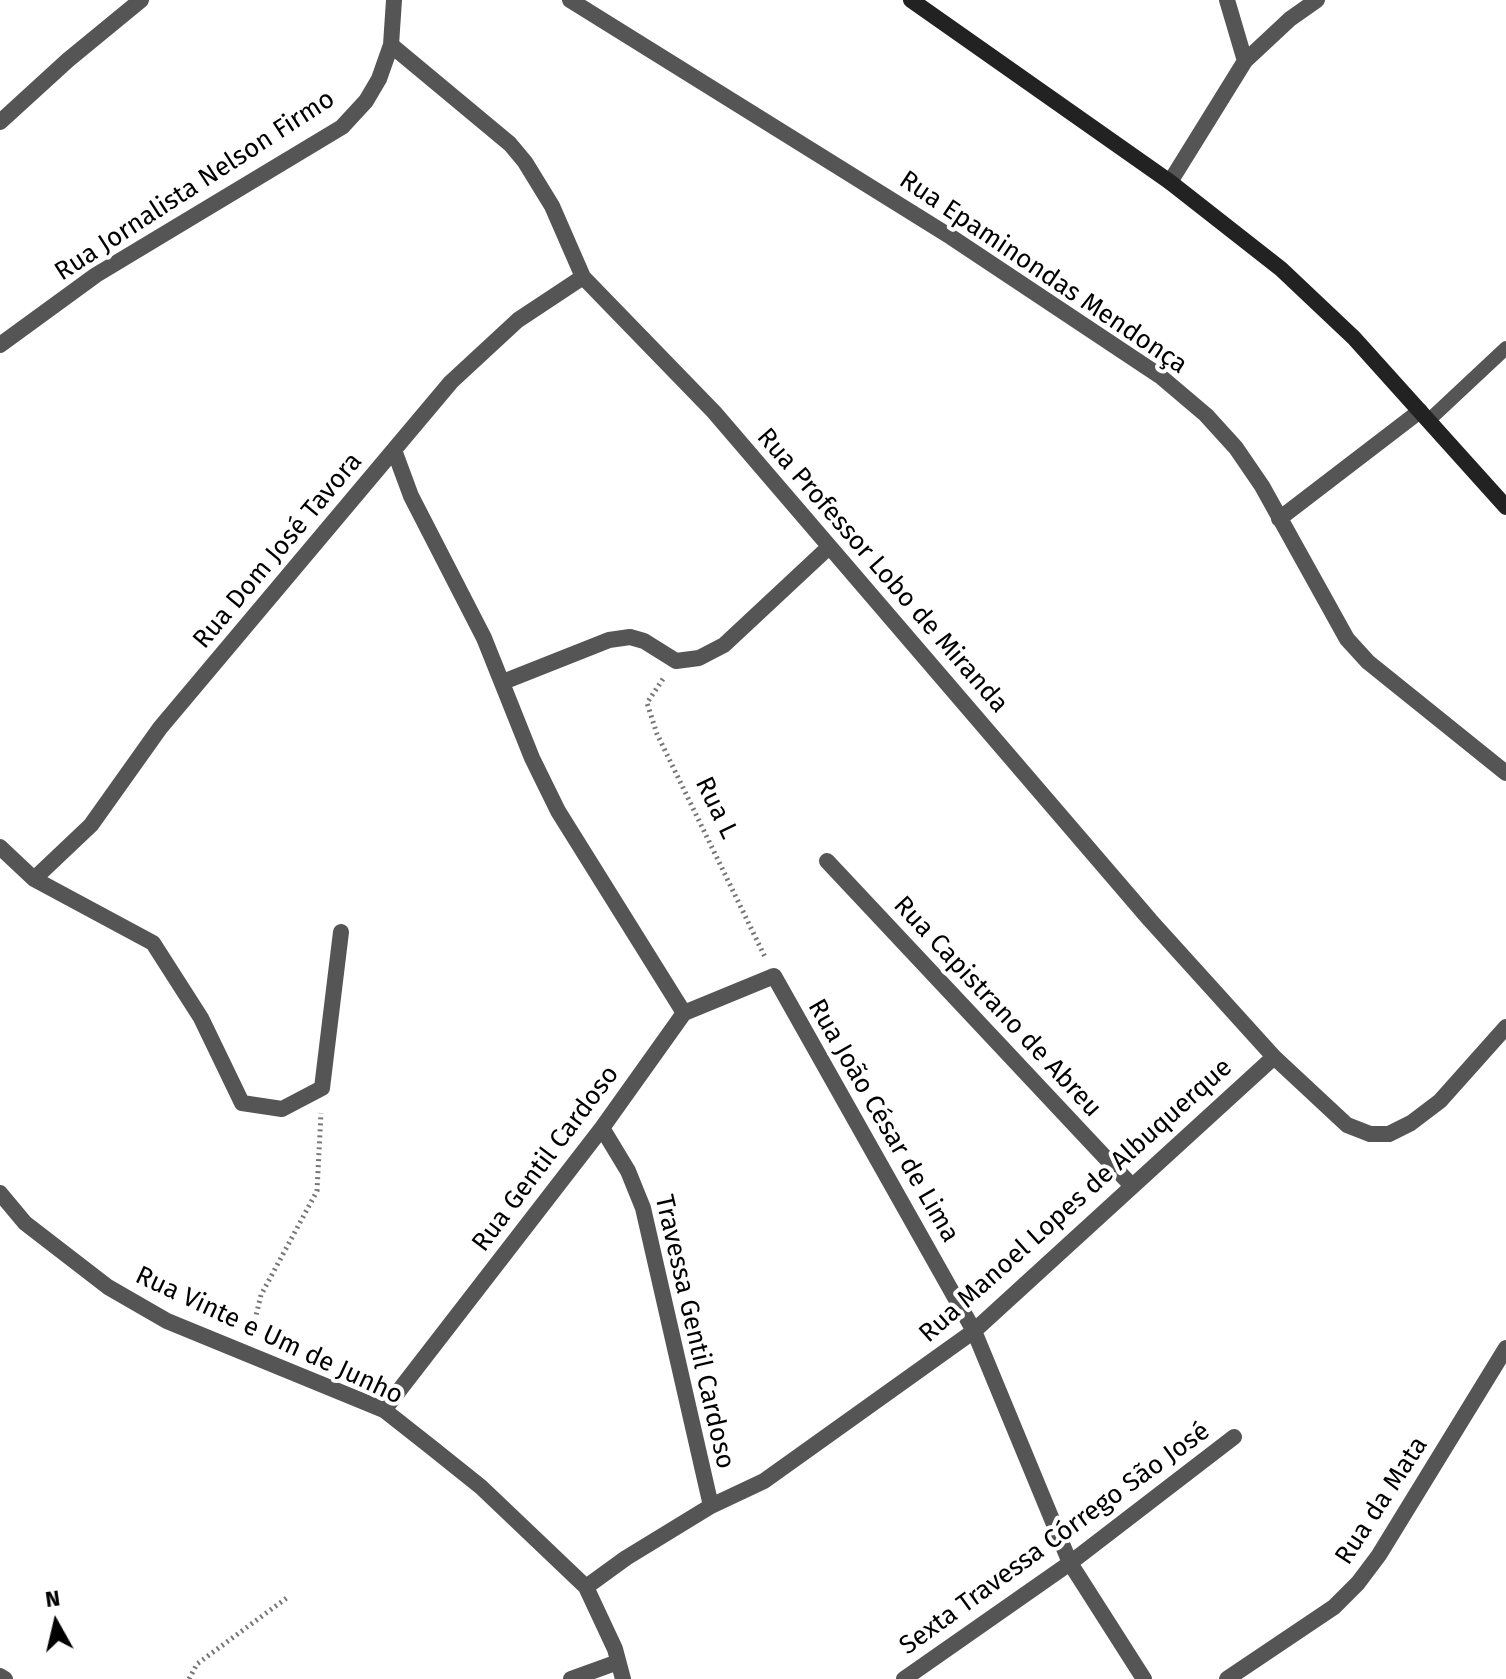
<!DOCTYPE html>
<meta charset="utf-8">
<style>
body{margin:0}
#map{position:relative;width:1506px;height:1679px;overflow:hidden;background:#fff;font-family:"Fira Sans",sans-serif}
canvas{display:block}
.north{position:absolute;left:16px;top:1583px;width:80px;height:80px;-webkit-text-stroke:6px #fff;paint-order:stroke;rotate:352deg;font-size:22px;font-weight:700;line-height:32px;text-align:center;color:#000}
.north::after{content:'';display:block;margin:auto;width:28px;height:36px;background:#000;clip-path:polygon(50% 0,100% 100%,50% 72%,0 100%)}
</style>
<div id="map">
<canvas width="1506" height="1679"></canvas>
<div class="north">N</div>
</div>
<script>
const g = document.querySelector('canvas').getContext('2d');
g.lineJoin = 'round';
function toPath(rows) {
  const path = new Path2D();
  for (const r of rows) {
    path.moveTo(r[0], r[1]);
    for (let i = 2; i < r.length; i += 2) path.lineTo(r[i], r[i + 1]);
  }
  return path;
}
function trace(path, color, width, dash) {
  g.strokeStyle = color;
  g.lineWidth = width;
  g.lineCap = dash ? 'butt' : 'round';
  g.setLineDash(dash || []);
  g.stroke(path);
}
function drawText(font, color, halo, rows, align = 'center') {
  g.font = font + ' "Fira Sans",sans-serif';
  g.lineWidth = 8;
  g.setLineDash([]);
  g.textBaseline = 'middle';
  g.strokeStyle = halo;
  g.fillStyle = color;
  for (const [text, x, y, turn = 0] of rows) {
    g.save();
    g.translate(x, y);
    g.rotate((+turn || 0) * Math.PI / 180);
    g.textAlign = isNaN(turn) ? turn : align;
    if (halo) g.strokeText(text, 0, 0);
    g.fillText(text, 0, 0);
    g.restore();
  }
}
trace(toPath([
 [663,679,647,703,657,734,765,957],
 [252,1332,261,1295,317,1191,321,1113],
 [189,1679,197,1664,288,1597]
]), '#777', 5, [2, 4]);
trace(toPath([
 [1428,421,1506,348]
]), '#555', 14);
trace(toPath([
 [570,0,951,237,1160,376,1206,415,1236,448,1262,486,1347,639,1368,662,1506,773],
 [1227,0,1245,61],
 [391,45,510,144,525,162,552,206,583,277,714,412,1150,920,1274,1057,1347,1125,1370,1134,1389,1134,1411,1123,1440,1101,1506,1027],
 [0,122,68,60,141,0],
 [1170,182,1245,61,1290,19,1317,0],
 [0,345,96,275,342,127,366,101,379,79,391,45,394,0],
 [394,450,411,496,484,638,532,758,558,811,684,1013],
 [1279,519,1420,411],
 [503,682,609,640,630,637,644,641,676,661,699,658,724,645,829,547],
 [0,847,34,879,153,943,201,1018,242,1103,282,1109,322,1088,341,932],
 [827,861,1132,1186],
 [34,879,91,825,160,728,451,382,518,320,583,277],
 [602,1128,628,1171,643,1208,711,1506],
 [0,1193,25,1223,108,1287,167,1321,384,1410,431,1447,481,1487,586,1587,615,1649,623,1679],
 [384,1410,602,1128,684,1013,774,976,974,1331,1070,1563,1144,1679],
 [586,1587,626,1558,711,1506,764,1481,974,1331,1274,1057],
 [0,1676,5,1679],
 [571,1679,618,1662],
 [904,1679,1070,1563,1234,1437],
 [1227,1679,1334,1607,1358,1583,1379,1555,1506,1348]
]), '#555', 16);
trace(toPath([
 [911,0,1170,182,1281,269,1354,338,1506,507]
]), '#222', 16);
drawText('26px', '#000', '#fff', [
 ["Rua Jornalista Nelson Firmo",195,186,-33],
 ["Rua Epaminondas Mendonça",1043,273,34],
 ["Rua Dom José Tavora",278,551,-50],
 ["Rua Professor Lobo de Miranda",882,571,49],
 ["Rua L",716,808,64],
 ["Rua Capistrano de Abreu",997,1007,47],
 ["Rua João César de Lima",883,1121,60],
 ["Rua Gentil Cardoso",546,1159,-53],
 ["Rua Manoel Lopes de Albuquerque",1076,1201,-42],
 ["Travessa Gentil Cardoso",694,1332,77],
 ["Rua Vinte e Um de Junho",269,1336,25],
 ["Rua da Mata",1382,1501,-57],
 ["Sexta Travessa Córrego São José",1055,1539,-36]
]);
</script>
